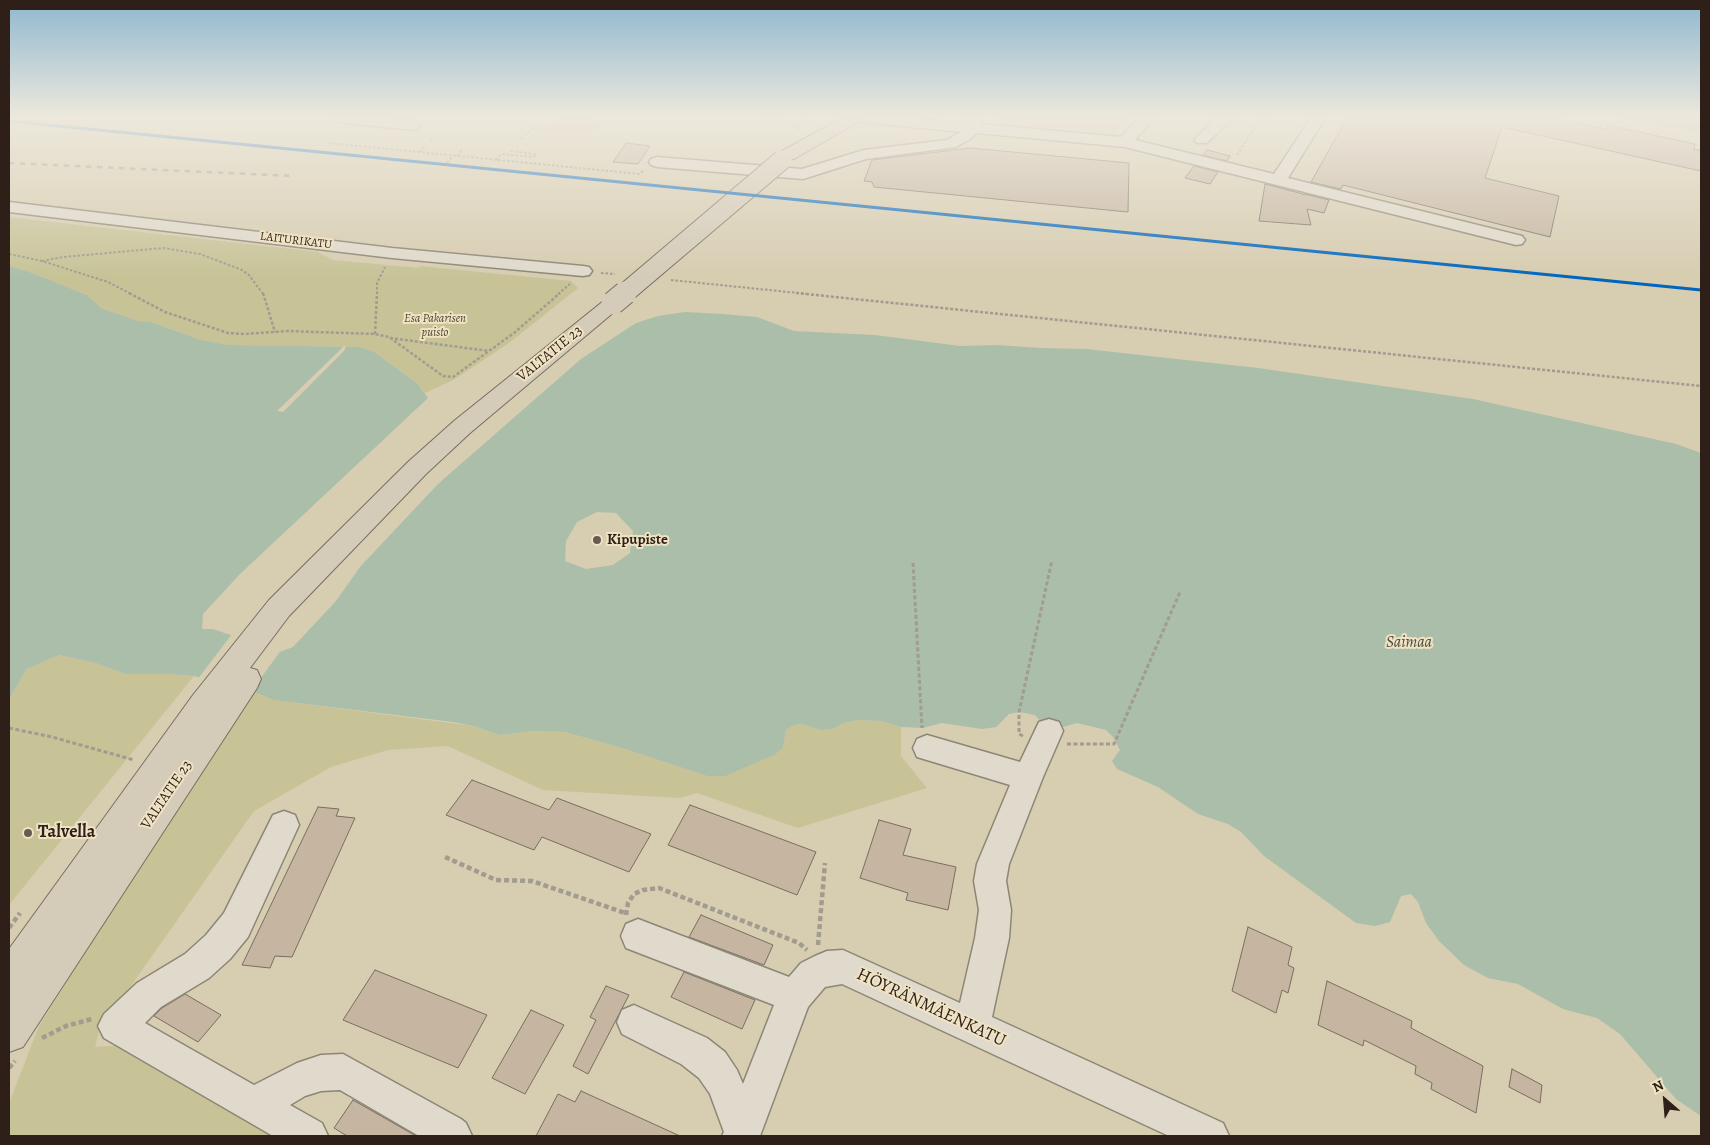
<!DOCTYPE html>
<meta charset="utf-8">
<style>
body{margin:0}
#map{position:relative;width:1710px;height:1145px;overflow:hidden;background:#d7cdb1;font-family:Alegreya,serif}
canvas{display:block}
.frame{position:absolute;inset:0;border:10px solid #2e1f18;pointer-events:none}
.north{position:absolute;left:1640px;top:1075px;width:50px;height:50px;-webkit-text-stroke:4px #efe3c3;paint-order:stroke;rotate:333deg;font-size:14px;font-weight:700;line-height:20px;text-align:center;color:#2e1f18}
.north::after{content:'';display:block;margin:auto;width:18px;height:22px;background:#2e1f18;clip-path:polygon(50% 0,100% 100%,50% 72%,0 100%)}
</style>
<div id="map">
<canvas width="1710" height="1145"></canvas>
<div class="frame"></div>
<div class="north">N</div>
</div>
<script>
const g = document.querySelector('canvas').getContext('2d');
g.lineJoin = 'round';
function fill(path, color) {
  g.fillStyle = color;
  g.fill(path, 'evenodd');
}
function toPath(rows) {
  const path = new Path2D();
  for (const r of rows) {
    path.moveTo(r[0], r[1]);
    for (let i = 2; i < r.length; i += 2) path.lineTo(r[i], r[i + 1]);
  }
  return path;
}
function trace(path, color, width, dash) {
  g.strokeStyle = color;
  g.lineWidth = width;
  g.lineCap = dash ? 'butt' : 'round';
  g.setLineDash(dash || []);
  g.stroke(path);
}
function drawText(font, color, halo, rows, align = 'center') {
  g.font = font + ' Alegreya,serif';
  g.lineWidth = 4;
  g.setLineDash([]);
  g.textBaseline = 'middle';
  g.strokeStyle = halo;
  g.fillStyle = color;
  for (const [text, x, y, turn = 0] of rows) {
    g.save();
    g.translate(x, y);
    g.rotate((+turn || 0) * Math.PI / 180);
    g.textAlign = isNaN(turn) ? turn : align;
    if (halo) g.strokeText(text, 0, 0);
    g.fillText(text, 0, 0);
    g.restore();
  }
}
fill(toPath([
 [564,118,588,118,597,120,600,124,596,128,587,132,531,131,534,127],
 [999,118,1132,118,1115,131,1101,131,998,124],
 [9,217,318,252,333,260,419,268,420,266,571,281,578,288,509,343,455,379,425,393,417,383,374,352,360,347,229,345,201,340,151,322,138,321,101,308,87,295,27,271,9,266],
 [59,655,96,663,125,674,171,674,194,676,9,905,9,699,27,669],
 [252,691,273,700,474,726,499,735,533,731,565,732,622,748,707,776,783,748,786,730,794,725,802,724,821,730,832,729,844,723,858,720,881,721,901,727,901,756,927,788,798,828,697,793,680,798,543,790,448,746,388,750,331,767,254,811,121,1000,102,1020,95,1047,126,1045,276,1136,9,1136,9,1103,39,1026,232,719]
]), '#c7c397');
fill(toPath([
 [1614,118,1701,118,1701,132],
 [9,266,27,271,87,295,101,308,138,321,151,322,201,340,229,345,360,347,374,352,417,383,428,398,240,574,203,614,202,629,213,629,280,652,293,647,336,601,360,567,438,484,581,359,636,323,658,316,685,312,722,314,757,317,794,331,875,335,960,346,997,345,1041,348,1086,349,1258,368,1473,399,1676,444,1701,453,1701,1116,1676,1099,1620,1034,1597,1018,1563,1009,1518,984,1488,978,1464,965,1439,941,1426,923,1418,902,1411,894,1401,896,1390,922,1375,926,1356,923,1264,856,1241,832,1228,824,1198,814,1158,787,1117,769,1112,761,1120,750,1113,737,1106,730,1077,723,1049,731,1035,715,1019,712,1009,714,996,727,982,729,942,723,923,728,901,727,881,721,858,720,844,723,832,729,821,730,802,724,794,725,786,730,783,748,774,755,725,776,707,776,622,748,565,732,533,731,499,735,474,726,453,722,273,700,252,691,194,676,171,674,125,674,96,663,59,655,27,669,9,699],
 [597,512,616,513,633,531,630,553,613,565,586,569,565,561,566,541,577,522]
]), '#aabea9');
fill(toPath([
 [344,346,346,346,344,351,283,412,277,411],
 [232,634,282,649,250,693,197,680]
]), '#d7cdb1');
const building = toPath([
 [1347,118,1552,118,1606,129,1607,125,1695,144,1694,149,1701,151,1701,171,1502,127,1485,178,1559,196,1550,237,1343,185,1341,189,1311,182,1347,118],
 [626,143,650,146,638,164,613,162,626,143],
 [970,148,1129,163,1128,212,874,187,872,182,864,181,872,160,970,148],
 [1207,150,1230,156,1227,161,1203,155,1207,150],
 [1194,166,1218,172,1210,184,1185,178,1194,166],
 [1265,184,1303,194,1304,195,1304,194,1329,200,1324,213,1307,209,1311,225,1259,221,1265,184],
 [472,780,549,810,557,798,651,834,629,872,542,837,534,850,446,815,472,780],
 [690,805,816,852,797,895,668,845,690,805],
 [318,807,339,809,336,816,355,818,292,957,275,956,270,968,242,965,318,807],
 [879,820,911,829,903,855,956,867,948,910,906,900,908,893,860,878,879,820],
 [701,915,773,945,764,965,689,937,701,915],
 [1248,927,1292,947,1288,965,1294,968,1288,993,1282,990,1276,1013,1232,991,1248,927],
 [375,970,487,1015,458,1068,343,1020,375,970],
 [684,972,755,1000,742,1029,671,997,684,972],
 [1327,981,1412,1021,1411,1028,1483,1066,1476,1113,1431,1089,1432,1083,1415,1074,1416,1066,1364,1040,1363,1046,1318,1025,1327,981],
 [606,986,629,995,588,1074,573,1066,596,1020,590,1017,606,986],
 [185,994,221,1015,198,1042,154,1016,162,1008,185,994],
 [531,1010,564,1025,525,1094,492,1078,531,1010],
 [1512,1069,1542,1085,1540,1103,1509,1087,1512,1069],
 [581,1091,680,1136,536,1136,558,1094,575,1102,581,1091],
 [353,1100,416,1136,347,1136,334,1128,353,1100]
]);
fill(building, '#c6b5a1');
trace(building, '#766f61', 1);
const minor = toPath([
 [331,118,385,118,412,120,417,122,420,125,417,128,412,130,338,122,333,121,331,118],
 [854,118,910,118,966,123,968,118,982,118,981,124,1121,137,1139,118,1154,118,1135,140,1274,174,1311,118,1325,118,1288,178,1522,236,1525,240,1522,244,1516,245,1125,147,977,133,970,139,956,147,866,159,803,179,657,167,651,165,649,162,651,159,657,157,802,169,864,150,947,140,961,132,861,122,856,121,854,118],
 [1216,118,1232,118,1207,143,1197,143,1194,140,1216,118],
 [9,202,392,248,583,266,589,267,592,271,589,275,583,276,392,258,9,212,9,202],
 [1049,719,1059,722,1063,731,1043,777,1009,864,1006,881,1011,910,1009,938,992,1017,1223,1123,1229,1136,1169,1136,842,984,825,987,808,1007,760,1136,722,1136,724,1132,710,1094,699,1078,681,1064,622,1034,617,1022,622,1010,634,1005,707,1038,725,1052,737,1070,743,1084,774,1005,626,948,621,936,626,924,638,919,789,977,801,963,815,956,827,951,843,950,960,1003,975,938,979,910,974,881,977,864,1010,785,917,757,913,748,917,739,927,735,1020,762,1039,722,1049,719],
 [284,811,295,815,299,825,248,937,230,959,209,978,161,1007,145,1023,254,1085,297,1063,321,1055,343,1054,461,1119,466,1123,472,1136,419,1136,340,1090,321,1091,305,1096,290,1105,322,1123,328,1136,273,1136,104,1038,98,1026,104,1014,137,983,185,954,206,935,224,913,273,815,284,811]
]);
const highway = toPath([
 [842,118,862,118,860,121,794,159,788,160,782,159,779,155,782,151,842,118],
 [613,297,620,299,623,303,620,307,470,433,426,474,289,616,250,668,257,670,261,679,257,688,23,1047,9,1052,9,949,193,695,269,600,408,462,454,421,606,299,613,297]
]);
trace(minor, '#8d8676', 3);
trace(highway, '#766f61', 2);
trace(toPath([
 [766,118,790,121,798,126,799,131],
 [1050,118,1053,118],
 [1086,118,1092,122,1102,124],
 [1261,119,1270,118],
 [798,126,805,118],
 [521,139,534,127],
 [431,141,434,137],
 [328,143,639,174,644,170],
 [420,152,426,145],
 [1237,155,1261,118],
 [457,156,463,149],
 [496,160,501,154,534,157,536,154,510,151],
 [447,163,453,156],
 [9,254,42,261,108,282,131,294],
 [42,261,63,257,163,248,200,254,242,270,249,275,263,294],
 [601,273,615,274],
 [671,280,808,294],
 [377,294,377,283,385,267],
 [558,294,570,284]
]), '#a19b90', 2, [2.5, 2]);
trace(toPath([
 [129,293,165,312,228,333,244,334,288,331,375,334,389,337,443,376,453,377,514,333,560,293],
 [263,293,275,332],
 [796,293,1701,386],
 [375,334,377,293],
 [390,338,489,351]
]), '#a19b90', 2.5, [3, 2]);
trace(toPath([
 [913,563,922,728],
 [9,728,52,737,134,760],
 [1023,736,1019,734,1019,712,1052,560],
 [1067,744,1114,744,1180,592]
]), '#a19b90', 3, [4, 2.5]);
trace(toPath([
 [445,857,496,880,532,881,625,913],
 [626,915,628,903,634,894,643,890,659,888,799,943,807,950],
 [9,928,20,913],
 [818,945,825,863],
 [42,1038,66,1026,92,1019],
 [9,1068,15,1061]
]), '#a19b90', 4.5, [5, 3]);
fill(minor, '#e0dacc');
fill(highway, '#d4cbb8');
trace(toPath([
 [9,163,292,176]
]), '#a19b90', 2.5, [5.5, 5.5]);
const highwayBridgeFar1 = toPath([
 [624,294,782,160]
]);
const highwayBridge = toPath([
 [613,303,625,293]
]);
trace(highwayBridgeFar1, '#766f61', 21, []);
trace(highwayBridge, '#766f61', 25, []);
trace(highwayBridgeFar1, '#d4cbb8', 19);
trace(highwayBridge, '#d4cbb8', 23);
trace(toPath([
 [9,121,1701,290]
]), '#0065bd', 3);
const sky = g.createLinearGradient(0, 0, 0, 278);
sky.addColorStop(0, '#8fb8cf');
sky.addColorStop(0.42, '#ede8dc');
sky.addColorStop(1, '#ede8dc00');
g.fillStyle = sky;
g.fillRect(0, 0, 1710, 278);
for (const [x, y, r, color] of [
 [597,540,5,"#695c4e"],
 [28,833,5,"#695c4e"]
]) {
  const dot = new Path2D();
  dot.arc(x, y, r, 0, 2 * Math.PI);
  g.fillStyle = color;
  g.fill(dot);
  trace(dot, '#efe3c3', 2);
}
drawText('12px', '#2e1f18', '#efe3c3', [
 ["LAITURIKATU",296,241,7]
]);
drawText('italic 12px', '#514632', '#efe3c3', [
 ["Esa Pakarisen",435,319],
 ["puisto",435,333]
]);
drawText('15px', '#2e1f18', '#efe3c3', [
 ["VALTATIE 23",550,354,-39],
 ["VALTATIE 23",167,795,-56]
]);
drawText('bold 15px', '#2e1f18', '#efe3c3', [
 ["Kipupiste",607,540]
], 'left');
drawText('italic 16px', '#4d4d43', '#efe3c3', [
 ["Saimaa",1409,643]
]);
drawText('bold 18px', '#2e1f18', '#efe3c3', [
 ["Talvella",38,833]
], 'left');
drawText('18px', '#2e1f18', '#efe3c3', [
 ["HÖYRÄNMÄENKATU",931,1008,25]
]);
</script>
